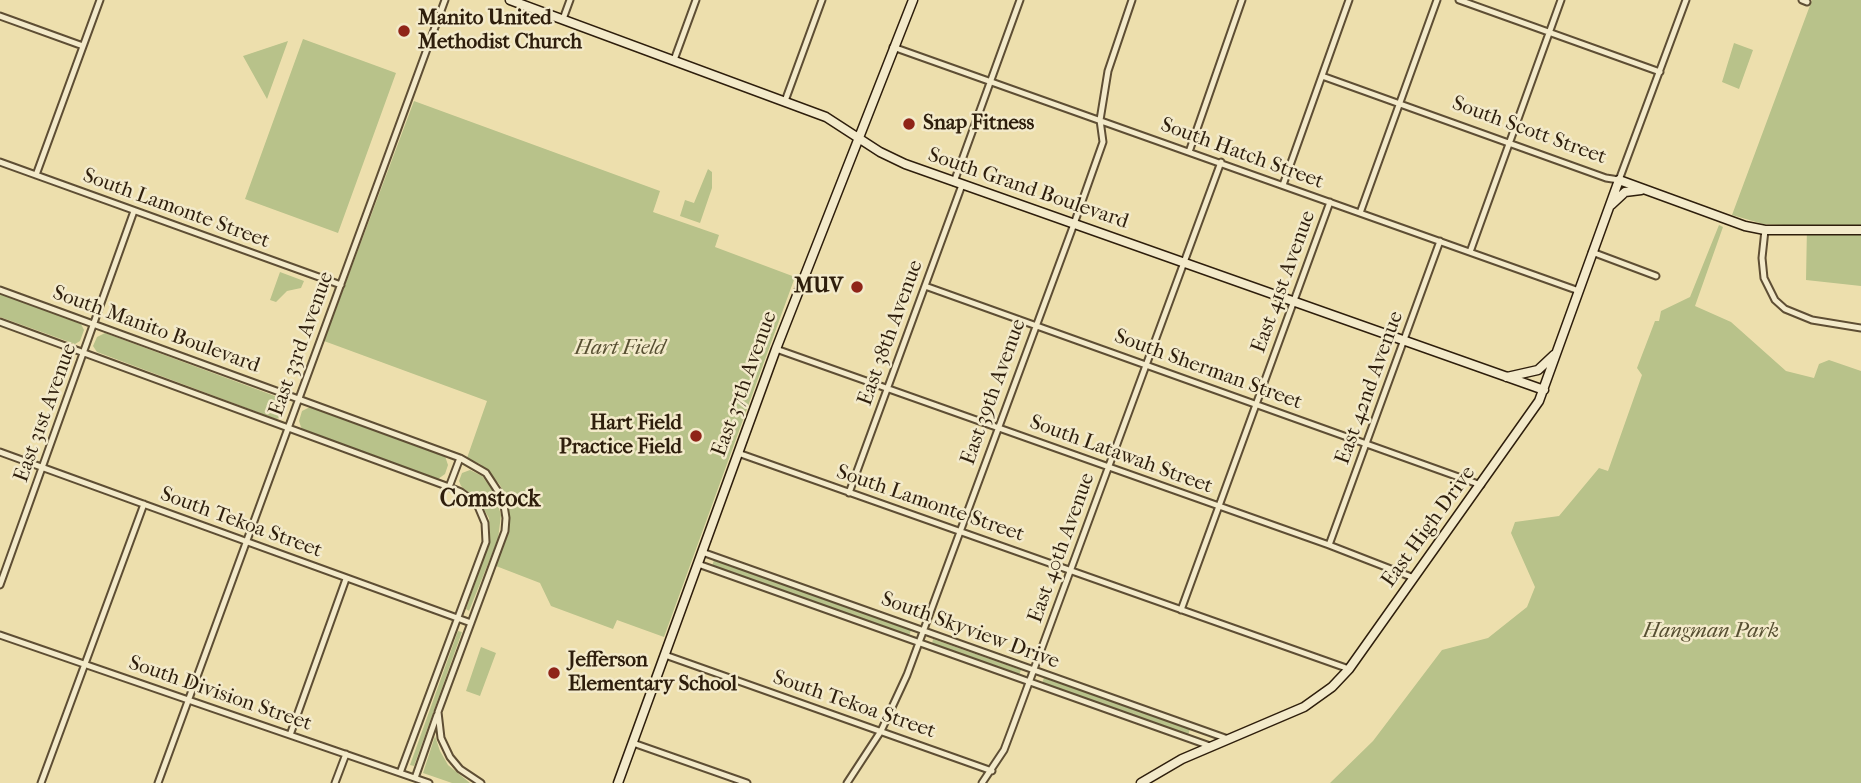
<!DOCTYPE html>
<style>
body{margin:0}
canvas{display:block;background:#eddfad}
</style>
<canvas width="1861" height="783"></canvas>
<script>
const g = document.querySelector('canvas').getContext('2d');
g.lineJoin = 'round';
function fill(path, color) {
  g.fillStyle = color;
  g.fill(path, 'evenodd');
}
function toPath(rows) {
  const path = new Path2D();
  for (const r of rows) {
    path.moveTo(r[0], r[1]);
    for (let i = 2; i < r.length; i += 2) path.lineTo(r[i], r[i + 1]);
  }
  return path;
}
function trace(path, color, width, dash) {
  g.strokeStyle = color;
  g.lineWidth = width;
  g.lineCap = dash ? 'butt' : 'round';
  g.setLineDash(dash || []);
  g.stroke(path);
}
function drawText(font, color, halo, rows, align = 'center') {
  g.font = font + ' "IM FELL French Canon",serif';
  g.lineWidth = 5;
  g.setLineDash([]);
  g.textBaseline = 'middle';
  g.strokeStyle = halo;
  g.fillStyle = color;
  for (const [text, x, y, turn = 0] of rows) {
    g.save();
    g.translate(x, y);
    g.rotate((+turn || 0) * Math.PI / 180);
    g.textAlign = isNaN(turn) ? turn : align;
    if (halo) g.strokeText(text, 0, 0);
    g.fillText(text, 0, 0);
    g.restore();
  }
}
fill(toPath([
 [1812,0,1861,0,1861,286,1806,280,1807,226,1763,224,1732,215],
 [303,39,396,73,338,233,245,199],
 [288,41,267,99,243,56],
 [1734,43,1753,50,1739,89,1722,82],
 [414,101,660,191,653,212,719,235,715,247,795,277,664,637,617,620,613,629,551,606,540,583,496,566,506,539,510,519,507,501,500,485,492,476,480,464,467,458,487,401,324,341],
 [708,169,712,172,712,188,700,223,680,216,685,200,694,203],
 [1719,225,1723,227,1695,306,1731,322,1786,371,1814,378,1819,364,1829,360,1861,371,1861,783,1330,783,1373,741,1442,650,1488,638,1527,607,1535,587,1511,533,1515,522,1559,516,1599,468,1608,471,1642,375,1637,368,1655,321,1659,321,1661,311,1690,297],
 [280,272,304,281,301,288,287,291,276,302,270,300],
 [0,294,80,322,84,330,80,341,75,344,0,317],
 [105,333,283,399,286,407,283,417,276,419,97,352,93,346,97,337],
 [310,407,445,456,448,465,445,474,438,479,302,430,299,421,302,411],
 [470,470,482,476,494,492,501,515,498,539,469,611,466,609,467,606,487,549,490,532,489,518,480,503,461,486,459,481,462,473],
 [714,560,911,630,909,636,712,566],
 [458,631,462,632,414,766,410,765],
 [933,639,1021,670,1019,675,932,644],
 [481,647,496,653,480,696,466,691],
 [1044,678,1190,729,1188,735,1042,683],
 [435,736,440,751,448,765,470,783,452,783,423,773]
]), '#b8c28a');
const street = toPath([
 [1459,0,1660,72],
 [1802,0,1807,2],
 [0,16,83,46],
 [563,19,570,0],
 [893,47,1579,291],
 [674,60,696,0],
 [1322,76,1606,178,1619,180,1686,0],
 [785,101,822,0],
 [1189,152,1242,0],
 [0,162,341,285],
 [36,175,100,0],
 [954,182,1020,0],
 [1283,185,1349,0],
 [1360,213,1437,0],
 [1765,230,1762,258,1764,278,1775,300,1785,309,1812,320,1861,328],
 [1470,252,1561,0],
 [1592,252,1656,276],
 [925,286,1481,485],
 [0,290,460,458,486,473,503,499,506,518,505,531,438,712,441,738,450,757,460,769,481,783],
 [0,322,449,487,461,492,477,504,485,523,486,542,400,773],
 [776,349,1329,545,1414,578],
 [0,452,471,623],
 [738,453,1349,669],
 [449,487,460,458],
 [849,493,962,185],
 [1329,545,1440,241],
 [702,552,1228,739],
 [698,564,1210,746],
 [0,585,134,211],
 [1181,610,1330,202],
 [0,635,429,783],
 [665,655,992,771],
 [290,735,346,579],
 [633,743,747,783],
 [415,778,437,715],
 [41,783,144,504],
 [158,783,445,0],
 [335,783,346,754],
 [847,783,881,731,907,675,1074,224,1103,142,1100,120,1108,71,1132,0],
 [982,783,1004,750,1013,726,1221,162]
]);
const secondary = toPath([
 [510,0,826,117,880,152,905,164,1544,390],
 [1611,205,1625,192,1641,190],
 [1507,377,1538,370,1554,355],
 [618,783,776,349,913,0],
 [1141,783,1182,759,1304,707,1332,687,1349,669,1539,401,1619,180,1745,226,1765,230,1861,230]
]);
trace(street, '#5e4e34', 9);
trace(secondary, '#2e1e0c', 11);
trace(street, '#f3eaca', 5);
trace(secondary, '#f3eaca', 8);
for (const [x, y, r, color] of [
 [404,31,7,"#8f2418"],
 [909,124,7,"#8f2418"],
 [857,287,7,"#8f2418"],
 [696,436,7,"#8f2418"],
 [554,673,7,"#8f2418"]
]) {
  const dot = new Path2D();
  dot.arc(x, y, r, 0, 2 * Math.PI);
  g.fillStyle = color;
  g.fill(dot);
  trace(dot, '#f3eaca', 2.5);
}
drawText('bold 21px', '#2e1e0c', '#f3eaca', [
 ["Manito United",418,19],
 ["Methodist Church",418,43],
 ["Snap Fitness",923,124],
 ["MUV",843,287,"right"],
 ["Hart Field",682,424,"right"],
 ["Practice Field",682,448,"right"],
 ["Jefferson",568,661],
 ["Elementary School",568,685]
], 'left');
drawText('21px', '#2e1e0c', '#f3eaca', [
 ["South Scott Street",1529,131,20],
 ["South Hatch Street",1242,154,20],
 ["South Grand Boulevard",1028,189,19],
 ["South Lamonte Street",176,209,20],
 ["East 41st Avenue",1284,282,-70],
 ["South Manito Boulevard",156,330,20],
 ["East 38th Avenue",891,333,-70],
 ["East 33rd Avenue",302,344,-70],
 ["South Sherman Street",1208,370,20],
 ["East 37th Avenue",745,384,-70],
 ["East 42nd Avenue",1370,388,-70],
 ["East 39th Avenue",994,392,-70],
 ["East 31st Avenue",46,413,-70],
 ["South Latawah Street",1121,455,20],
 ["South Lamonte Street",930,504,19],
 ["South Tekoa Street",241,523,20],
 ["East High Drive",1429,527,-54],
 ["East 40th Avenue",1062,548,-70],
 ["South Skyview Drive",970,631,20],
 ["South Division Street",220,694,19],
 ["South Tekoa Street",854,705,19]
]);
drawText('italic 21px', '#574f32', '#f3eaca', [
 ["Hart Field",620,349],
 ["Hangman Park",1711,632]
]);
drawText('bold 24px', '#2e1e0c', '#f3eaca', [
 ["Comstock",490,500]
]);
</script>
